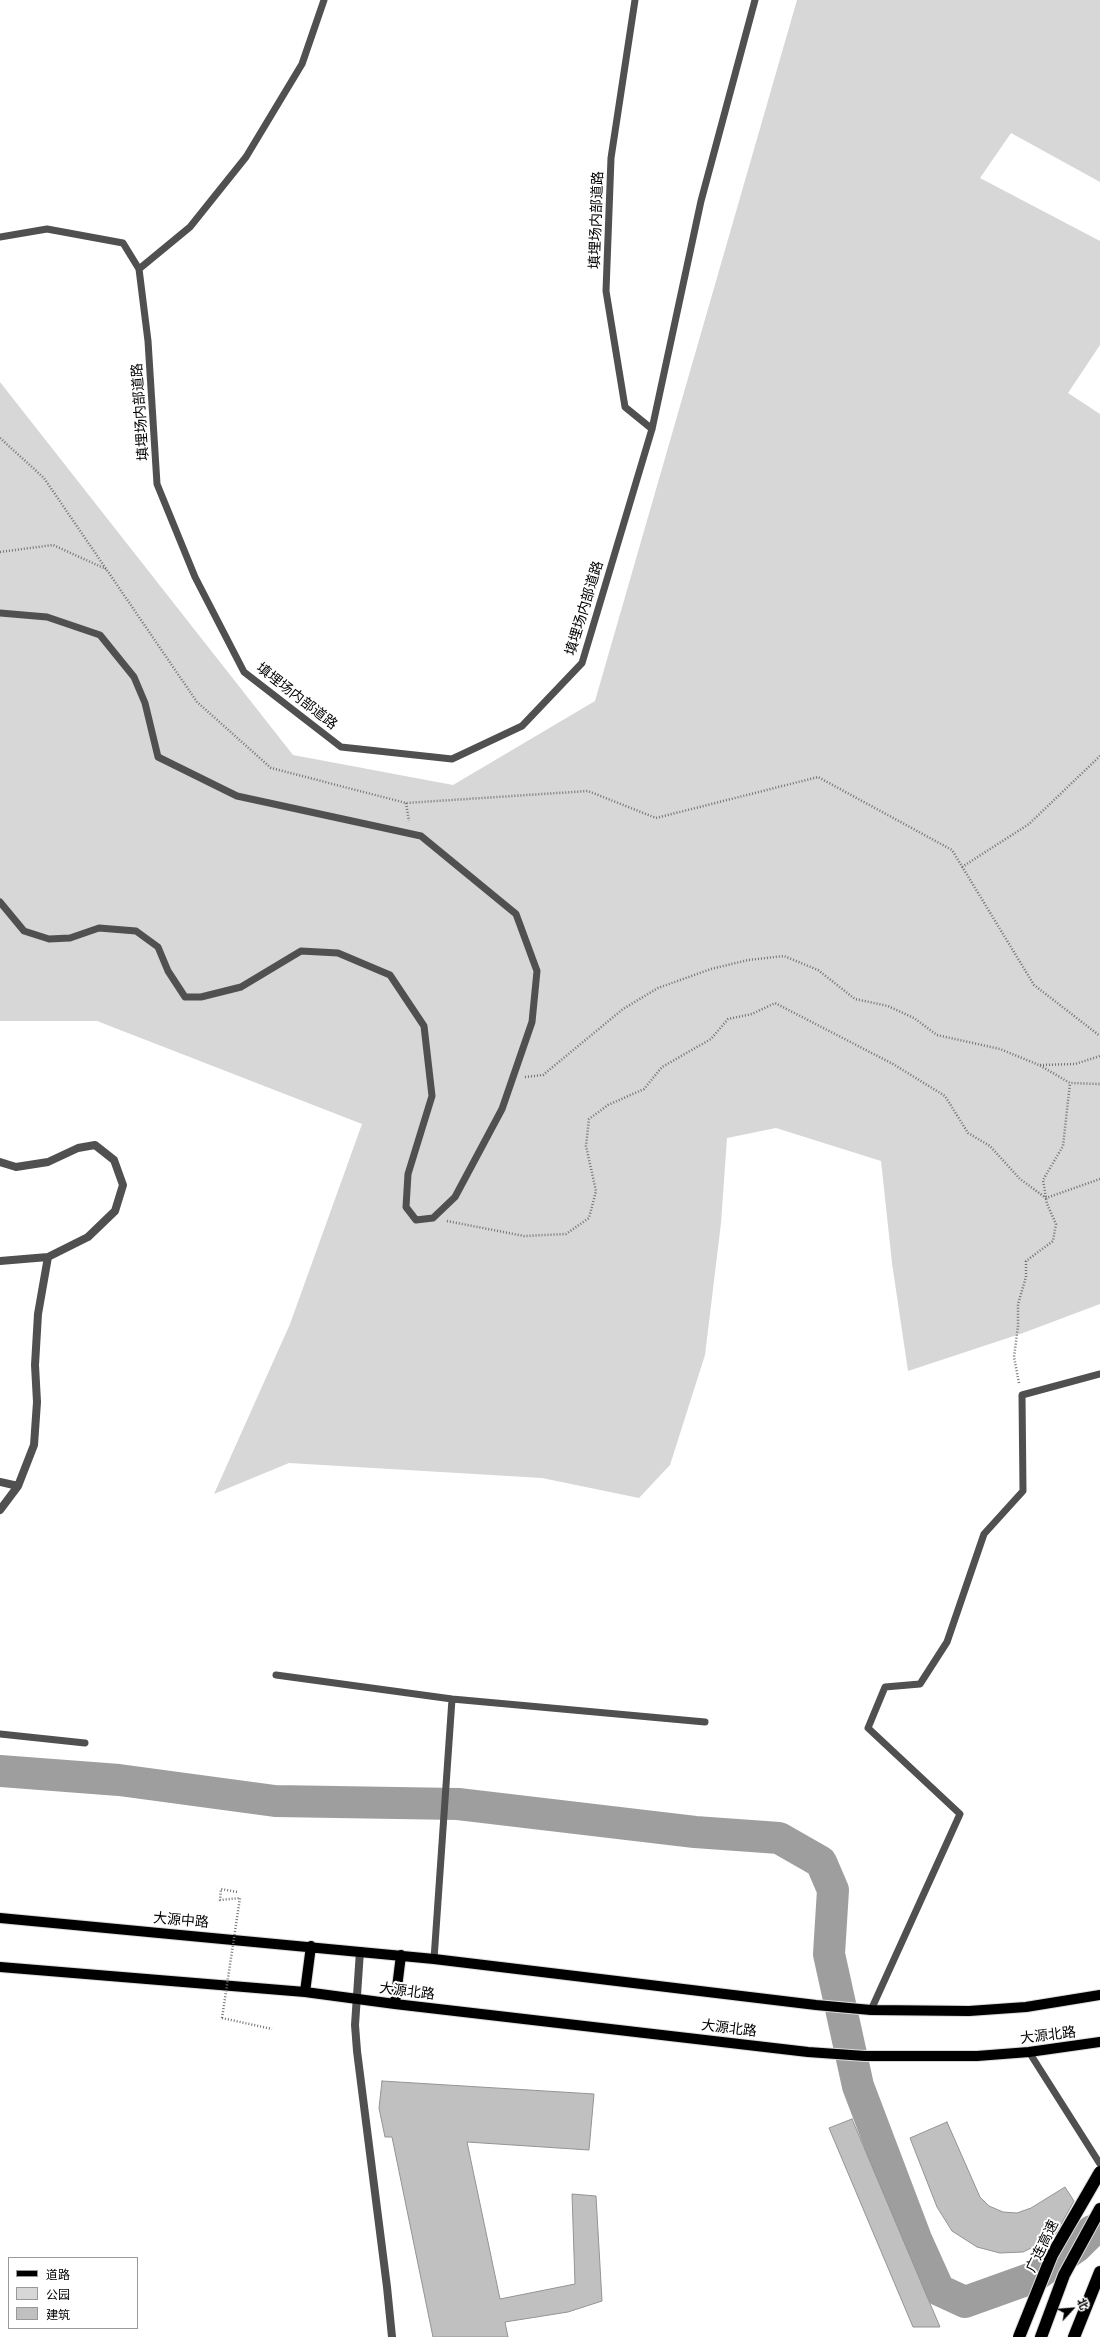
<!DOCTYPE html>
<meta charset="utf-8">
<style>
body{margin:0}
#map{position:relative;width:1100px;height:2337px;overflow:hidden;background:#fff;font-family:Barlow,"Noto Sans SC",sans-serif}
canvas{display:block}
.legend{position:absolute;left:8px;top:2257px;width:130px;height:72px;box-sizing:border-box;background:#fff;border:1px solid #999;margin:0;padding:5px 7px;list-style:none;font-size:12px;color:#000}
.legend li{display:flex;align-items:center;gap:8px;height:20px}
.legend b{width:20px;border:1px solid #999}
.north{position:absolute;left:1052px;top:2289px;width:40px;height:40px;-webkit-text-stroke:3px #fff;paint-order:stroke;rotate:64deg;font-size:11px;font-weight:700;line-height:16px;text-align:center;color:#000}
.north::after{content:'';display:block;margin:auto;width:14px;height:18px;background:#000;clip-path:polygon(50% 0,100% 100%,50% 72%,0 100%)}
</style>
<div id="map">
<canvas width="1100" height="2337"></canvas>
<ul class="legend">
<li><b style="height:5px;background:#000"></b>道路</li>
<li><b style="height:11px;background:#d7d7d7"></b>公园</li>
<li><b style="height:11px;background:#c0c0c0"></b>建筑</li>
</ul>
<div class="north">北</div>
</div>
<script>
const g = document.querySelector('canvas').getContext('2d');
g.lineJoin = 'round';
function fill(path, color) {
  g.fillStyle = color;
  g.fill(path, 'evenodd');
}
function toPath(rows) {
  const path = new Path2D();
  for (const r of rows) {
    path.moveTo(r[0], r[1]);
    for (let i = 2; i < r.length; i += 2) path.lineTo(r[i], r[i + 1]);
  }
  return path;
}
function trace(path, color, width, dash) {
  g.strokeStyle = color;
  g.lineWidth = width;
  g.lineCap = dash ? 'butt' : 'round';
  g.setLineDash(dash || []);
  g.stroke(path);
}
function drawText(font, color, halo, rows, align = 'center') {
  g.font = font + ' Barlow,"Noto Sans SC",sans-serif';
  g.lineWidth = 4;
  g.setLineDash([]);
  g.textBaseline = 'middle';
  g.strokeStyle = halo;
  g.fillStyle = color;
  for (const [text, x, y, turn = 0] of rows) {
    g.save();
    g.translate(x, y);
    g.rotate((+turn || 0) * Math.PI / 180);
    g.textAlign = isNaN(turn) ? turn : align;
    if (halo) g.strokeText(text, 0, 0);
    g.fillText(text, 0, 0);
    g.restore();
  }
}
fill(toPath([
 [797,0,1100,0,1100,182,1011,133,980,178,1100,241,1100,345,1068,393,1100,414,1100,1304,1023,1333,908,1371,892,1263,881,1161,776,1128,727,1138,721,1223,705,1355,670,1465,639,1498,542,1478,289,1463,214,1494,290,1324,362,1124,97,1021,0,1021,0,382,293,755,453,785,595,701]
]), '#d7d7d7');
trace(toPath([
 [0,1771,119,1780,275,1801,458,1804,695,1832,779,1838,821,1862,833,1890,829,1954,858,2086,916,2239,939,2290,965,2302,1032,2278,1076,2247,1092,2231]
]), '#9e9e9e', 32);
const building = toPath([
 [382,2081,594,2094,589,2150,467,2142,500,2299,575,2284,572,2194,596,2196,602,2301,568,2312,505,2322,508,2337,433,2337,392,2137,385,2137,379,2108,382,2081],
 [852,2119,940,2327,913,2327,829,2128,852,2119],
 [947,2122,980,2197,989,2206,1003,2212,1017,2213,1031,2208,1065,2187,1074,2201,1054,2237,1023,2252,1000,2253,977,2247,952,2231,937,2207,910,2138,947,2122]
]);
fill(building, '#c0c0c0');
trace(building, '#949494', 1);
const primary = toPath([
 [0,1918,434,1959,816,2005,871,2010,969,2011,1026,2007,1100,1995],
 [0,1967,305,1992,395,2004,808,2052,865,2056,977,2056,1029,2052,1100,2042],
 [305,1992,311,1946],
 [395,2004,401,1955]
]);
const highway = toPath([
 [1041,2337,1064,2275,1100,2209],
 [1074,2337,1100,2272]
]);
trace(primary, '#dbdbdb', 12);
trace(highway, '#dbdbdb', 14);
trace(toPath([
 [0,438,44,478,197,702,271,768,406,803,588,791,656,818,818,777,952,850,1034,985,1100,1036],
 [0,552,53,545,106,569],
 [406,803,409,821],
 [962,867,1029,824,1100,756],
 [1040,1065,1075,1064,1100,1056],
 [525,1077,543,1075,623,1009,658,988,711,969,748,960,784,956,818,970,855,999,888,1006,914,1018,937,1035,1000,1049,1039,1065,1070,1083,1100,1084],
 [447,1221,524,1236,566,1234,589,1218,596,1191,586,1146,589,1119,608,1105,644,1089,662,1067,711,1039,728,1019,752,1014,775,1003,893,1064,945,1096,968,1133,990,1146,1020,1179,1046,1198,1100,1179],
 [1019,1383,1014,1357,1018,1326,1018,1304,1026,1277,1026,1261,1053,1241,1056,1224,1047,1204,1043,1180,1063,1146,1070,1083],
 [237,1892,221,1889,220,1900,240,1898],
 [222,2018,272,2029]
]), '#727272', 2.5, [1, 2]);
trace(toPath([
 [635,0,611,158,606,291,625,407,652,429],
 [0,237,47,229,123,243,139,269,148,341,157,484,195,577,244,672,341,747,452,759,522,726,582,663,652,429,701,201,755,0],
 [139,269,190,227,246,157,302,64,324,0],
 [0,613,47,617,100,635,134,677,145,703,158,757,237,796,421,836,516,914,537,971,532,1022,502,1109,455,1197,433,1218,416,1220,406,1207,408,1174,432,1096,424,1026,390,975,338,953,301,951,241,987,201,997,185,997,168,971,158,947,136,931,99,928,70,938,49,939,24,931,0,902],
 [276,1675,452,1699,705,1722],
 [0,1734,85,1743],
 [434,1959,452,1699],
 [871,2010,960,1814,868,1728,885,1687,920,1684,947,1642,984,1534,1023,1491,1022,1395,1100,1374],
 [1029,2052,1100,2164]
]), '#505050', 7);
trace(toPath([
 [0,1162,16,1167,48,1162,78,1148,95,1145,114,1160,123,1185,115,1211,88,1237,48,1257,0,1261],
 [0,1482,18,1486],
 [0,1510,18,1486,34,1445,37,1402,35,1365,38,1314,48,1257],
 [360,1951,355,2025,357,2051,387,2287,392,2337]
]), '#505050', 8);
trace(primary, '#000', 10);
trace(highway, '#000', 12);
const highwayBridge = toPath([
 [1019,2337,1052,2255,1100,2172]
]);
trace(highwayBridge, '#dbdbdb', 14, []);
trace(toPath([
 [222,2018,240,1898]
]), '#727272', 2.5, [1, 2]);
trace(highwayBridge, '#000', 12);
drawText('14px', '#000', '#fff', [
 ["填埋场内部道路",596,220,-88],
 ["填埋场内部道路",140,412,-94],
 ["填埋场内部道路",584,608,-73],
 ["填埋场内部道路",297,696,38],
 ["大源中路",181,1920,5],
 ["大源北路",407,1991,7],
 ["大源北路",729,2028,7],
 ["大源北路",1048,2035,-7],
 ["广连高速",1042,2246,-64]
]);
</script>
